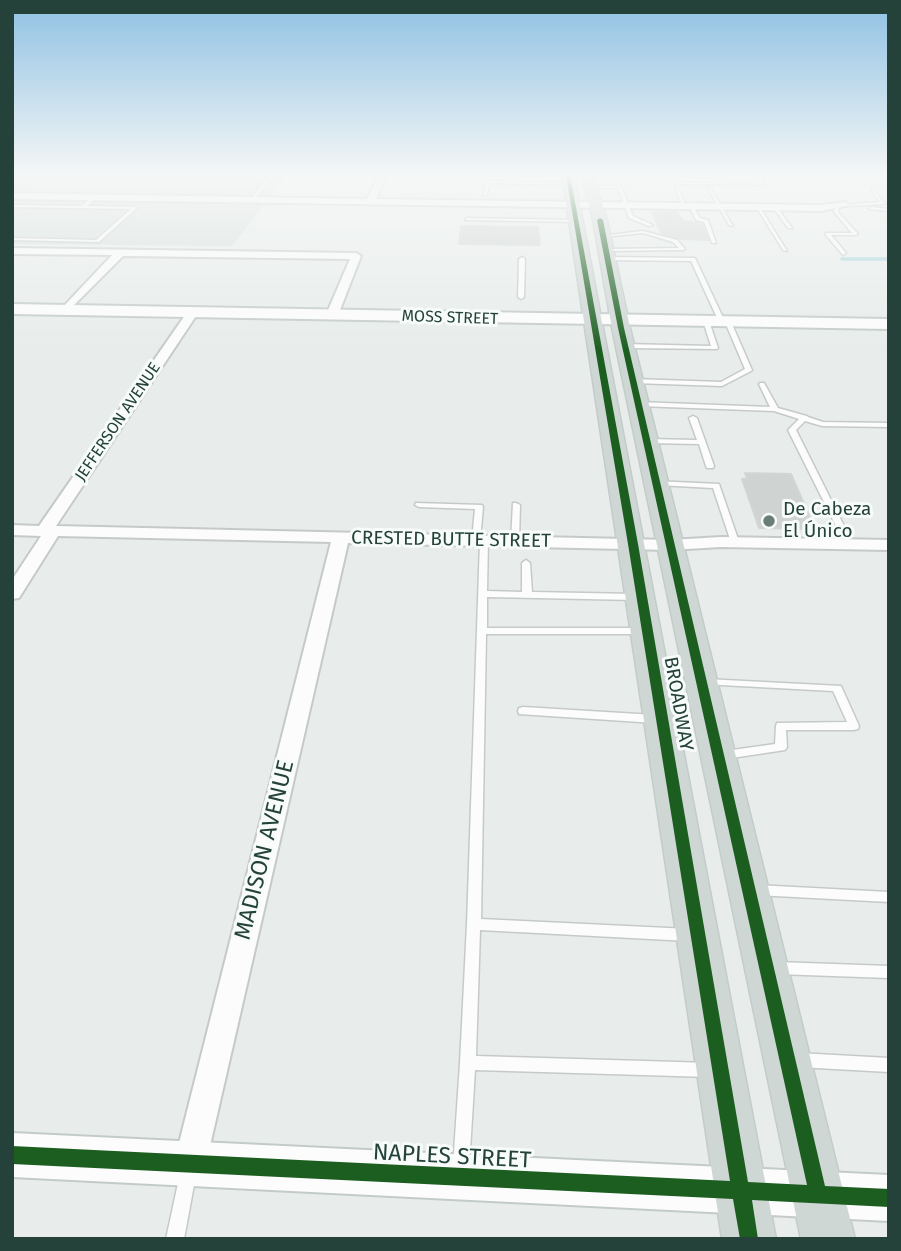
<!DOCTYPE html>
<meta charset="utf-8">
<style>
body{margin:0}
#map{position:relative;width:901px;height:1251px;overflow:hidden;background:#e8edeb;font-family:"Fira Sans",sans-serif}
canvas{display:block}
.frame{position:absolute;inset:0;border:14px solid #24423a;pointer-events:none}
</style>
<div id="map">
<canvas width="901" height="1251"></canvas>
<div class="frame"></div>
</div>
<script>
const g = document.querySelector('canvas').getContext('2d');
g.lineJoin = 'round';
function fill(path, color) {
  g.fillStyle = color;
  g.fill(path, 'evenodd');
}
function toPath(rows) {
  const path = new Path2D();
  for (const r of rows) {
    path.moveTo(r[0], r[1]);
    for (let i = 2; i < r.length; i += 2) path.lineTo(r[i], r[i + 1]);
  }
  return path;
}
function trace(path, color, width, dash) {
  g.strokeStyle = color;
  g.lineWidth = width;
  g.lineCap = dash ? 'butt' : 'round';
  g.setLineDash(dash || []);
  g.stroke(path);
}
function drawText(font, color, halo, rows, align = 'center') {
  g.font = font + ' "Fira Sans",sans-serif';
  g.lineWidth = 6;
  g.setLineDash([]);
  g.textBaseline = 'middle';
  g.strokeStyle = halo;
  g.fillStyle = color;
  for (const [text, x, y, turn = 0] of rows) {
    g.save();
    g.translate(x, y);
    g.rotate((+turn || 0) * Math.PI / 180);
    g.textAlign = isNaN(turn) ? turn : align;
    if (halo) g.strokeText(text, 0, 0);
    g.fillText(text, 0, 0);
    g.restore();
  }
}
fill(toPath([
 [12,175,287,175,232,246,12,244]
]), '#d6dedb');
trace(toPath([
 [842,259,889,259]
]), '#a9d4db', 3.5);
const building = toPath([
 [652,212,677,212,682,220,702,224,708,240,680,239,661,233,652,212],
 [461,226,538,227,540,245,459,244,461,226],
 [745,473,791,474,815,529,759,528,742,479,747,479,745,473]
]);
fill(building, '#cfd4d2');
trace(building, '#d1d6d4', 2);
const lane = toPath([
 [269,175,273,175,254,201,250,201,269,175],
 [668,175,719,175,723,183,760,183,757,175,761,175,765,184,763,185,680,184,679,182,719,183,716,177,669,177,668,175],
 [587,177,659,178,661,179,659,180,586,179,587,177],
 [488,181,569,183,571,184,569,185,490,183,487,195,485,196,483,195,486,182,488,181],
 [590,186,621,186,633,216,653,225,649,226,629,218,618,188,589,188,590,186],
 [675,187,678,188,686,206,682,205,675,187],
 [707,187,710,188,733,226,729,225,707,187],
 [873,189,885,204,846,206,844,205,880,202,871,190,873,189],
 [93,196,97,197,87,206,135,207,137,208,99,242,12,240,12,238,96,240,131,209,12,207,12,205,82,206,93,196],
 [688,204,692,204,700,218,708,220,716,243,712,243,704,222,696,220,688,204],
 [755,205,759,206,787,251,783,250,755,205],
 [772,206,776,206,792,228,788,228,772,206],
 [837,206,839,207,838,212,858,234,856,235,831,235,846,253,843,255,825,234,827,233,852,233,834,212,835,207,837,206],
 [871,207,889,209,889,211,869,209,871,207],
 [467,218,576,220,578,221,576,222,465,220,467,218],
 [643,231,677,240,685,249,683,250,605,251,603,250,605,249,679,248,673,242,643,233,603,237,601,236,643,231],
 [522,257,525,259,524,297,521,299,518,297,519,259,522,257],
 [607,257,695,258,725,322,722,324,719,322,691,261,605,260,604,259,607,257],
 [706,319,709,321,718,348,717,349,625,348,622,346,625,344,711,346,703,321,706,319],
 [728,320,731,322,752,370,751,371,722,386,633,383,630,381,633,379,721,382,745,369,725,322,728,320],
 [760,383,764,383,778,408,803,415,807,416,808,417,823,422,889,423,889,427,822,426,805,421,796,430,844,526,843,528,837,528,788,430,799,419,774,411,638,406,635,404,638,402,770,407,759,384,760,383],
 [693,416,697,418,714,466,713,468,707,468,706,466,699,444,647,443,643,441,647,439,697,440,689,418,693,416],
 [654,481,719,484,739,542,738,544,735,545,731,542,713,488,657,485,654,485,654,481],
 [416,503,482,505,483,507,480,540,476,543,472,540,475,509,419,507,415,505,416,503],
 [513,503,516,503,520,505,519,541,515,544,511,541,513,503],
 [484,538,488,541,487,591,522,592,522,563,526,560,530,563,532,592,636,594,641,597,636,600,487,597,487,628,642,628,647,631,642,634,486,634,481,919,689,929,694,931,696,935,694,939,689,941,480,930,476,1056,710,1063,715,1065,718,1070,715,1075,710,1077,475,1070,469,1167,467,1173,461,1175,455,1173,453,1167,460,1063,467,924,480,541,484,538],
 [706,679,841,686,859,726,858,729,854,730,786,730,787,747,785,750,725,759,721,758,719,755,721,752,725,751,775,744,776,726,777,723,847,722,833,691,702,684,701,682,706,679],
 [523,707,655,715,659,716,660,719,659,722,655,723,519,714,518,711,519,708,523,707],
 [756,885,889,892,889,902,756,895,751,894,750,890,751,886,756,885],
 [777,962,889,966,889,978,777,974,772,972,770,968,772,964,777,962],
 [798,1053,889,1058,889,1072,798,1067,793,1065,791,1060,793,1055,798,1053],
 [188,1166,194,1168,196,1174,184,1239,166,1239,180,1174,182,1168,188,1166]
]);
const street = toPath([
 [379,175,387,175,376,199,821,205,846,202,850,205,821,211,12,199,12,193,367,199,379,175],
 [12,248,356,253,361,256,338,315,332,318,326,315,350,259,123,256,66,313,60,310,62,308,112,255,12,254,12,248],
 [192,310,198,313,56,526,670,540,721,537,889,540,889,550,721,547,670,550,348,543,206,1163,202,1175,190,1179,178,1175,174,1163,331,542,58,536,19,598,12,599,12,580,41,536,12,535,12,525,39,526,188,311,192,310]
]);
const secondary = toPath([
 [12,304,889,319,889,329,12,314,12,304],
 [12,1133,889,1175,889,1221,12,1177,12,1133]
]);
const primary = toPath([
 [562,175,574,175,776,1239,722,1239,562,175],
 [581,175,593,175,607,220,630,328,855,1239,801,1239,612,328,593,220,581,175]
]);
trace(lane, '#c5cac8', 3);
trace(street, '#c5cac8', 4);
trace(secondary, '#c3cbc8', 4);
trace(primary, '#c3ccc9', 3);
fill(lane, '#fcfcfc');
fill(street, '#fcfcfc');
fill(secondary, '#fcfcfc');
fill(primary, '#cfd7d5');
fill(toPath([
 [566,175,570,175,638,544,748,1182,807,1185,618,328,597,220,600,218,603,220,624,328,825,1186,889,1189,889,1207,752,1200,758,1239,740,1239,733,1199,12,1164,12,1146,730,1181,628,544,566,175]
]), '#1b5e20');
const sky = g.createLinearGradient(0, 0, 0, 350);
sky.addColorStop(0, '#8fc1e3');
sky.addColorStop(0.5, '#f5f7f6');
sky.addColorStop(1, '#f5f7f600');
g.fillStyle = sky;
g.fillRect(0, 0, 901, 350);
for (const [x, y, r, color] of [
 [769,521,7,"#697e78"]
]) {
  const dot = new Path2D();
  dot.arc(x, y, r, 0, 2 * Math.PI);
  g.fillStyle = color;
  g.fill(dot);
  trace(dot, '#f7fbf9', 2.5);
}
drawText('16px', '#24423a', '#f7fbf9', [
 ["MOSS STREET",450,318,2],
 ["JEFFERSON AVENUE",118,422,-56]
]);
drawText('19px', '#24423a', '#f7fbf9', [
 ["De Cabeza",783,510],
 ["El Único",783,532]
], 'left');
drawText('19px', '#24423a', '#f7fbf9', [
 ["CRESTED BUTTE STREET",451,540,1],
 ["BROADWAY",678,704,80]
]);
drawText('23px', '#24423a', '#f7fbf9', [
 ["MADISON AVENUE",265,850,-76],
 ["NAPLES STREET",452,1157,3]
]);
</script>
